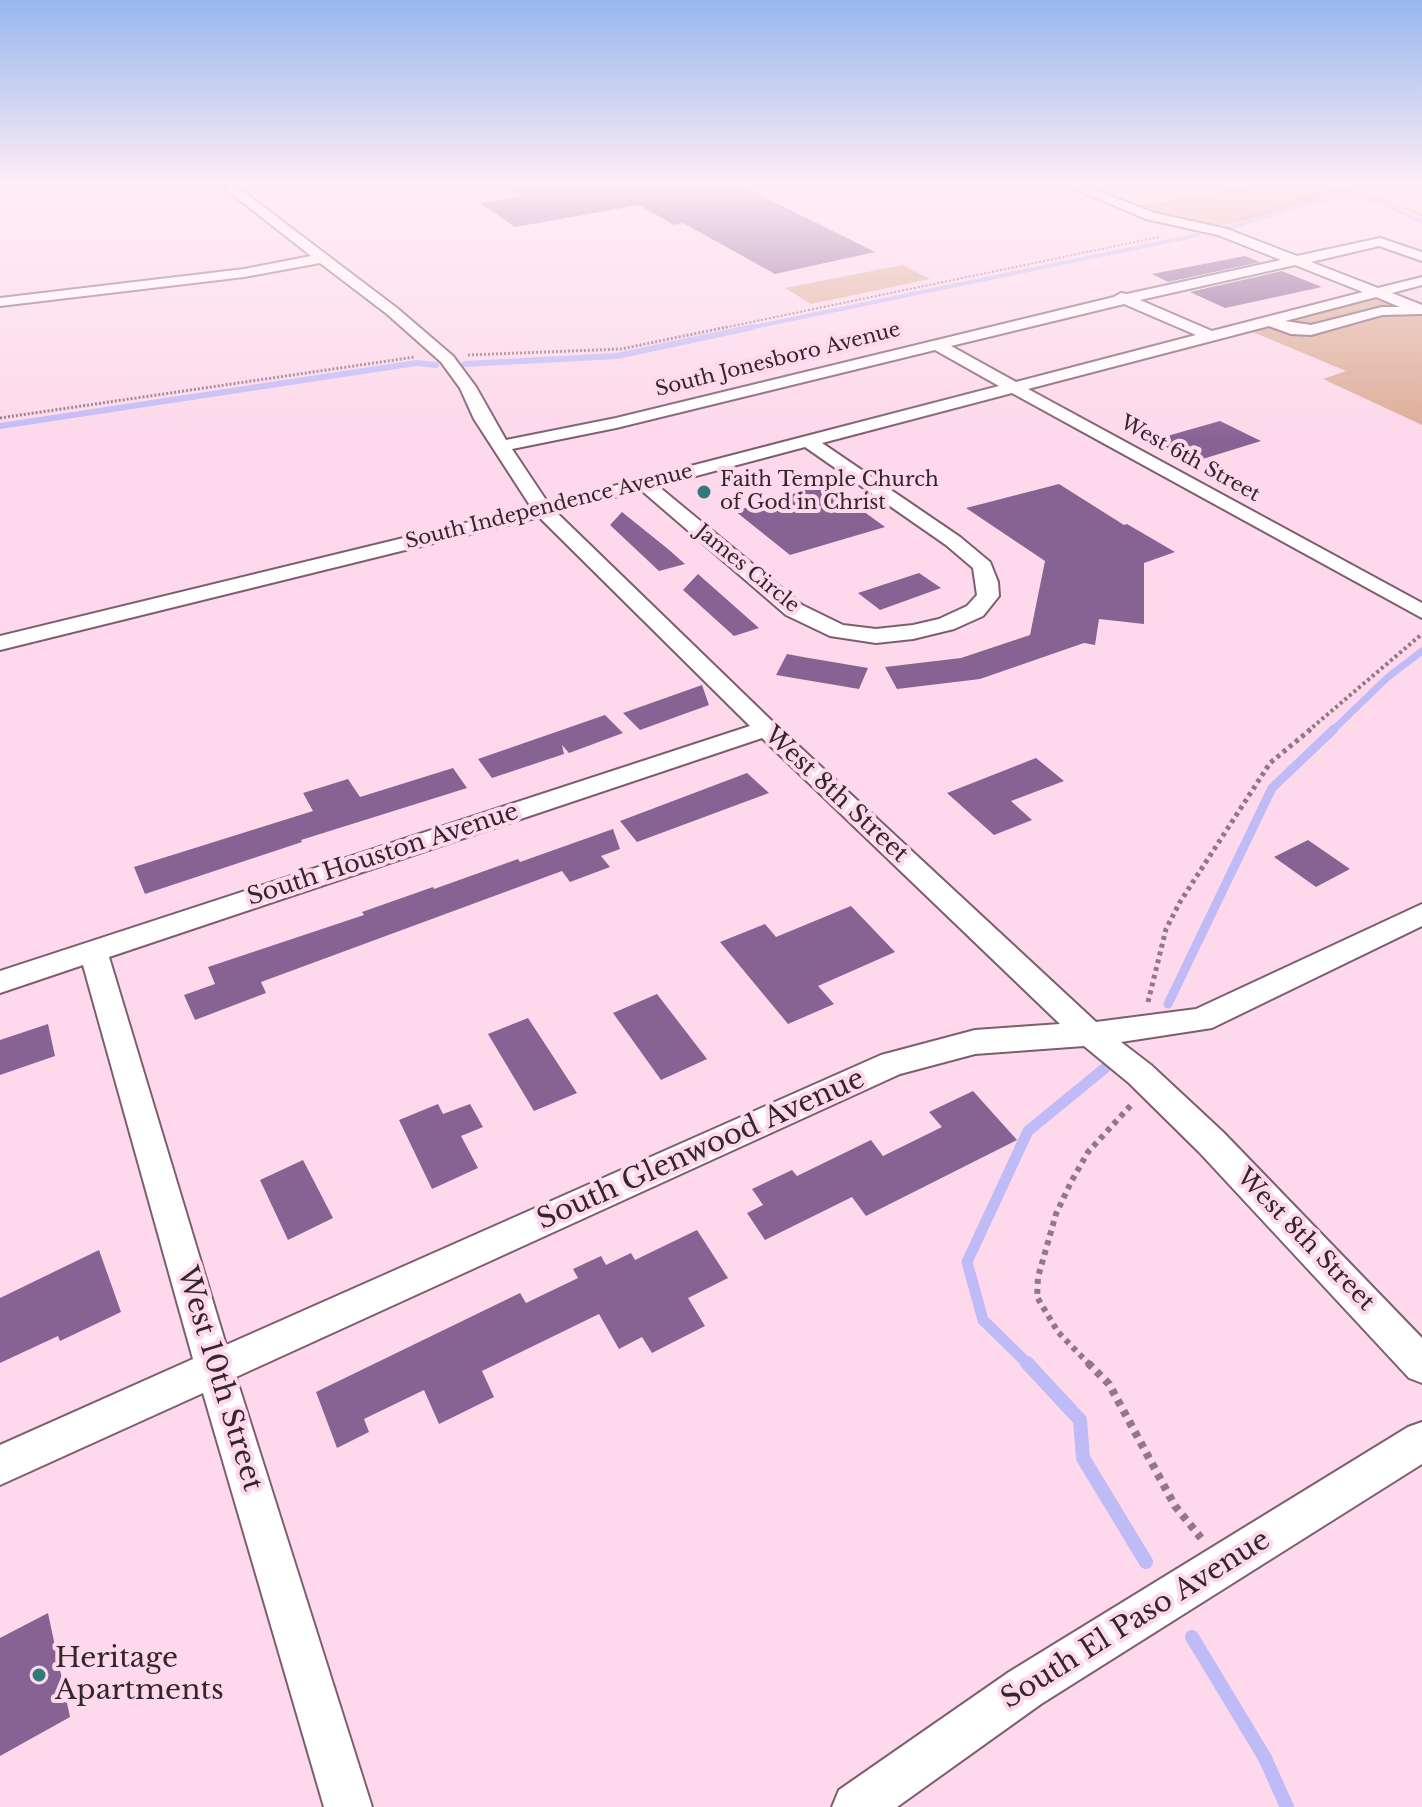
<!DOCTYPE html>
<style>
body{margin:0}
canvas{display:block;background:#fed9eb}
</style>
<canvas width="1422" height="1807"></canvas>
<script>
const g = document.querySelector('canvas').getContext('2d');
g.lineJoin = 'round';
function fill(path, color) {
  g.fillStyle = color;
  g.fill(path, 'evenodd');
}
function toPath(rows) {
  const path = new Path2D();
  for (const r of rows) {
    path.moveTo(r[0], r[1]);
    for (let i = 2; i < r.length; i += 2) path.lineTo(r[i], r[i + 1]);
  }
  return path;
}
function trace(path, color, width, dash) {
  g.strokeStyle = color;
  g.lineWidth = width;
  g.lineCap = dash ? 'butt' : 'round';
  g.setLineDash(dash || []);
  g.stroke(path);
}
function drawText(font, color, halo, rows, align = 'center') {
  g.font = font + ' "Libre Baskerville",serif';
  g.lineWidth = 8;
  g.setLineDash([]);
  g.textBaseline = 'middle';
  g.strokeStyle = halo;
  g.fillStyle = color;
  for (const [text, x, y, turn = 0] of rows) {
    g.save();
    g.translate(x, y);
    g.rotate((+turn || 0) * Math.PI / 180);
    g.textAlign = isNaN(turn) ? turn : align;
    if (halo) g.strokeText(text, 0, 0);
    g.fillText(text, 0, 0);
    g.restore();
  }
}
fill(toPath([
 [1245,186,1376,186,1325,197,1274,215,1218,226,1139,206],
 [903,265,930,279,811,304,785,288],
 [1386,298,1422,313,1422,425,1323,379,1346,371,1248,330,1371,299]
]), '#dcac95');
trace(toPath([
 [1389,186,1359,194,1422,222],
 [1225,229,1313,202,1359,194],
 [744,329,1198,235]
]), '#bfbbf7', 4);
trace(toPath([
 [465,364,617,356,753,327],
 [0,426,416,363,436,365]
]), '#bfbbf7', 6);
trace(toPath([
 [1332,731,1388,677,1422,651]
]), '#bfbbf7', 7);
trace(toPath([
 [1168,1004,1272,788,1334,729]
]), '#bfbbf7', 9);
trace(toPath([
 [1029,1365,983,1320,967,1262,1028,1131,1105,1068]
]), '#bfbbf7', 11);
trace(toPath([
 [1027,1363,1080,1420,1083,1458,1146,1562],
 [1192,1637,1265,1758,1287,1807]
]), '#bfbbf7', 14);
fill(toPath([
 [507,186,742,186,875,252,775,274,683,223,674,225,639,205,515,227,480,203,523,196],
 [1245,256,1260,262,1168,282,1152,274],
 [1282,271,1322,287,1225,308,1190,292],
 [1220,421,1261,441,1193,462,1153,440],
 [826,484,885,527,790,555,735,511],
 [1059,484,1124,525,1127,524,1175,552,1144,563,1144,624,1099,619,1095,645,1084,643,980,679,897,689,885,667,961,658,1030,635,1045,561,966,508],
 [622,512,668,549,685,564,659,571,610,525],
 [919,573,941,588,880,610,858,593],
 [698,574,759,628,734,636,683,590],
 [787,654,803,657,868,668,859,689,776,675],
 [702,685,709,705,640,730,623,713],
 [605,715,623,733,569,753,562,745,564,754,492,778,478,759],
 [1036,758,1064,781,1011,801,1032,820,994,835,947,793],
 [453,768,467,788,301,840,302,842,145,894,134,867,313,811,303,793,348,779,360,797],
 [747,773,769,793,637,842,620,821],
 [613,829,620,849,601,856,610,867,570,882,562,871,261,982,266,993,195,1020,184,995,215,984,208,967,364,915,362,912,433,887,434,889,518,859,520,862],
 [1308,840,1350,869,1316,887,1274,857],
 [851,906,895,952,818,986,834,1004,788,1024,720,942,765,924,776,937],
 [657,994,707,1059,661,1080,613,1013],
 [528,1018,577,1093,534,1111,488,1034],
 [48,1024,55,1056,0,1075,0,1040],
 [973,1091,1017,1140,866,1216,852,1197,765,1240,747,1213,763,1205,752,1189,792,1170,797,1176,871,1140,883,1156,942,1127,929,1112],
 [438,1104,443,1114,470,1104,483,1127,461,1136,478,1168,432,1189,399,1120],
 [303,1160,333,1218,288,1240,260,1180],
 [697,1230,728,1278,688,1298,705,1326,652,1353,642,1337,619,1349,599,1314,482,1371,494,1397,439,1424,424,1390,364,1419,369,1432,337,1448,316,1392,520,1293,526,1303,578,1278,573,1269,601,1256,606,1265,631,1253,635,1260],
 [99,1250,121,1312,60,1341,58,1336,0,1363,0,1298],
 [48,1613,70,1717,0,1756,0,1638]
]), '#876394');
const minor = toPath([
 [222,186,236,186,397,308,453,356,476,387,506,440,616,418,1114,297,1121,293,1127,294,1281,260,1218,235,1146,219,1068,186,1085,186,1155,213,1227,229,1297,256,1380,238,1422,252,1422,261,1379,246,1311,262,1378,288,1422,277,1422,285,1392,293,1422,305,1422,314,1382,315,1311,335,1291,334,1269,326,1028,389,1422,603,1422,618,1012,393,822,443,960,537,990,562,998,582,999,596,983,616,954,629,913,639,876,643,830,636,786,615,641,490,556,512,775,724,1096,1022,1196,1009,1422,904,1422,926,1212,1028,1121,1042,1151,1065,1223,1132,1422,1338,1422,1383,1409,1378,1199,1152,1129,1083,1084,1046,975,1054,900,1074,236,1377,372,1807,324,1807,203,1393,0,1485,0,1445,193,1359,83,965,0,993,0,971,750,726,539,517,0,650,0,636,531,507,474,419,460,388,441,362,387,314,320,263,244,277,0,306,0,298,244,269,311,256,222,186],
 [1295,265,1363,292,1212,331,1140,300,1295,265],
 [1376,297,1400,307,1382,307,1311,325,1285,321,1376,297],
 [1124,304,1196,335,1016,382,951,346,1124,304],
 [935,350,999,386,548,503,512,449,616,428,935,350],
 [805,447,946,545,973,568,977,595,967,606,939,619,913,625,876,629,843,625,802,605,658,486,805,447],
 [762,738,1060,1024,975,1030,881,1055,226,1345,109,957,762,738],
 [1422,1422,1422,1464,1041,1704,897,1807,832,1807,839,1790,1009,1672,1408,1427,1422,1422]
]);
trace(minor, '#7d5e6e', 4);
trace(toPath([
 [1352,187,1358,190,1346,189,1352,187],
 [1357,191,1422,215],
 [1243,219,1312,197,1348,190],
 [718,329,1159,237]
]), '#907884', 2, [2, 2]);
trace(toPath([
 [468,355,621,349,727,327],
 [0,418,415,357]
]), '#907884', 3, [2, 2]);
trace(toPath([
 [1308,731,1422,634]
]), '#907884', 4, [3, 3]);
trace(toPath([
 [1148,1002,1166,929,1180,902,1270,763,1311,729]
]), '#907884', 5, [4, 4]);
trace(toPath([
 [1090,1365,1058,1332,1037,1297,1038,1277,1056,1214,1071,1182,1088,1152,1132,1104]
]), '#907884', 6, [5, 5]);
trace(toPath([
 [1088,1363,1109,1384,1175,1506,1201,1538]
]), '#907884', 8, [6, 6]);
fill(minor, '#fff');
const sky = g.createLinearGradient(0, 0, 0, 439);
sky.addColorStop(0, '#97b7ee');
sky.addColorStop(0.42, '#ffeef6');
sky.addColorStop(1, '#ffeef600');
g.fillStyle = sky;
g.fillRect(0, 0, 1422, 439);
for (const [x, y, r, color] of [
 [704,492,8,"#307a7b"],
 [39,1675,8,"#307a7b"]
]) {
  const dot = new Path2D();
  dot.arc(x, y, r, 0, 2 * Math.PI);
  g.fillStyle = color;
  g.fill(dot);
  trace(dot, '#fed9eb', 3);
}
drawText('20px', '#33262d', '#fed9eb', [
 ["South Jonesboro Avenue",778,360,-14],
 ["West 6th Street",1190,459,29],
 ["South Independence Avenue",549,507,-14],
 ["James Circle",747,569,39]
]);
drawText('20px', '#33262d', '#fed9eb', [
 ["Faith Temple Church",720,480],
 ["of God in Christ",720,503]
], 'left');
drawText('24px', '#33262d', '#fed9eb', [
 ["West 8th Street",836,795,43],
 ["South Houston Avenue",383,855,-18],
 ["West 8th Street",1305,1240,46]
]);
drawText('28px', '#33262d', '#fed9eb', [
 ["South Glenwood Avenue",701,1150,-24],
 ["West 10th Street",219,1379,73],
 ["South El Paso Avenue",1136,1620,-32]
]);
drawText('28px', '#33262d', '#fed9eb', [
 ["Heritage",55,1659],
 ["Apartments",55,1691]
], 'left');
</script>
